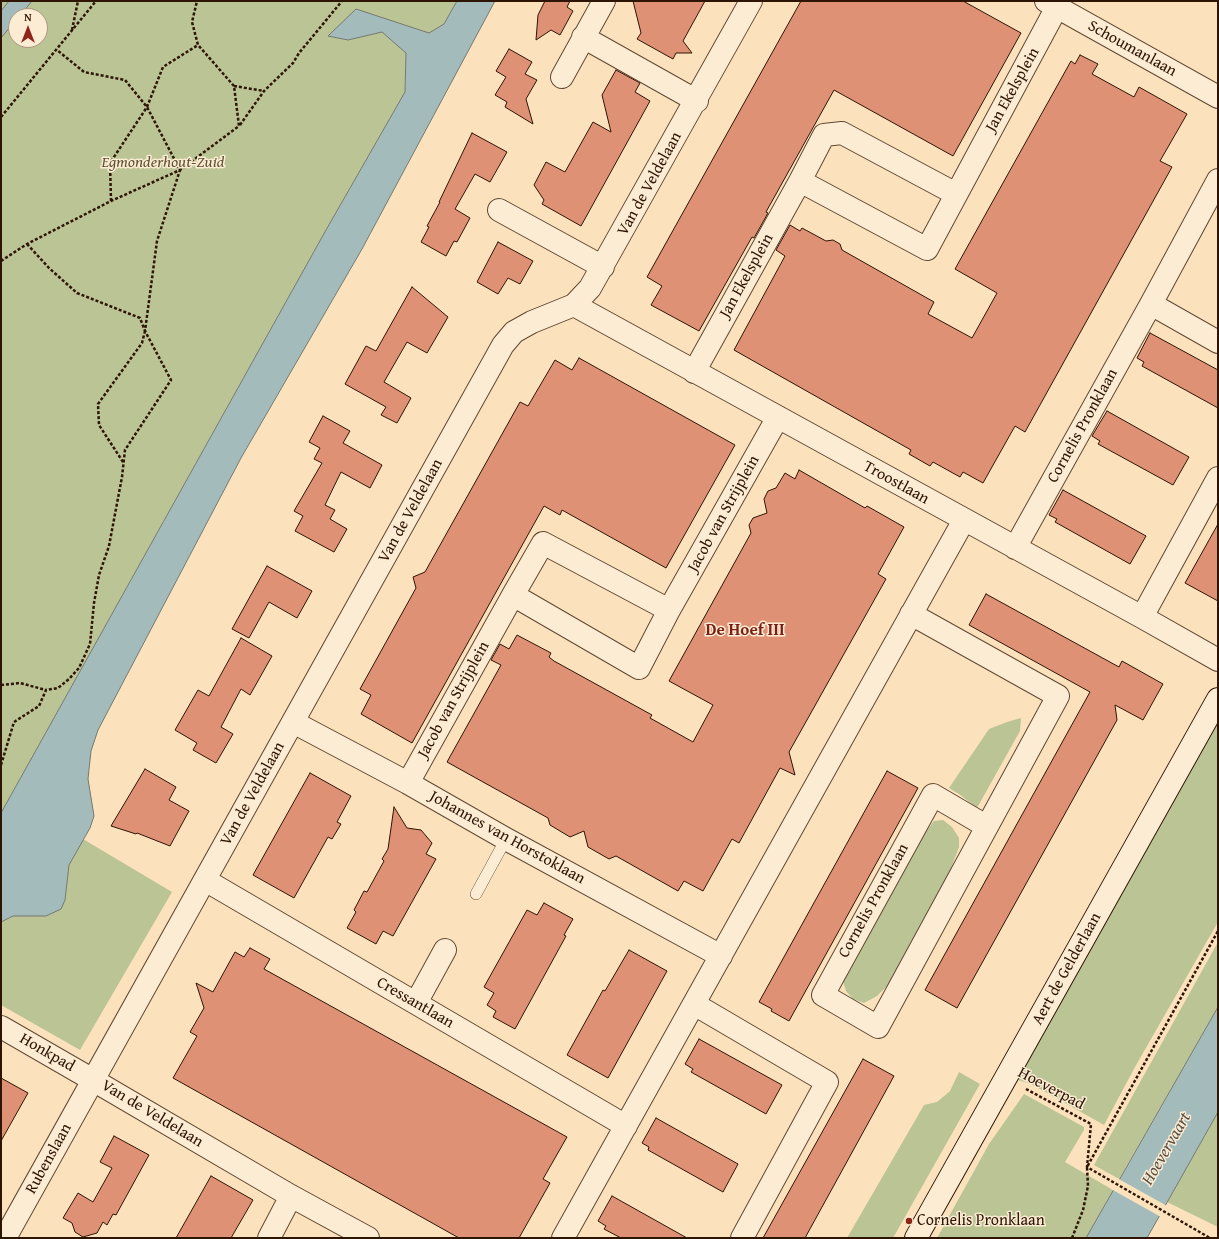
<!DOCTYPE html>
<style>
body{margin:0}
#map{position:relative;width:1219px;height:1239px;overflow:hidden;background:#fbe2bd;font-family:"Gentium Book Plus",serif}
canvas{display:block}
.frame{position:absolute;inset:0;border:2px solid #2e1403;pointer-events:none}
.north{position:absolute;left:8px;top:8px;width:40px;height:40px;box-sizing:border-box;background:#fcecd4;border:1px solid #aa9680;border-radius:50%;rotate:0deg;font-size:11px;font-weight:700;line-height:16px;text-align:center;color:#2e1403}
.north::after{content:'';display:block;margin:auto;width:14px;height:18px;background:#8f2418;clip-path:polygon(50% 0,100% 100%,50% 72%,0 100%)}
</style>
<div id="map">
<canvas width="1219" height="1239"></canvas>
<div class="frame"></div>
<div class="north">N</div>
</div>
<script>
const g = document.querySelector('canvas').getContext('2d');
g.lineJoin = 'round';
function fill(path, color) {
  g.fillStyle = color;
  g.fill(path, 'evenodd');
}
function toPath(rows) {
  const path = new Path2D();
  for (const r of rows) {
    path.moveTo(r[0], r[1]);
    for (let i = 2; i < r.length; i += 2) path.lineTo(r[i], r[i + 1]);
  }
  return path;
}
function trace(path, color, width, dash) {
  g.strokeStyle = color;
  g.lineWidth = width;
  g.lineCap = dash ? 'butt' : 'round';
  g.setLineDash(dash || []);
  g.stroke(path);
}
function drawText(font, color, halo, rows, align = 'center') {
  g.font = font + ' "Gentium Book Plus",serif';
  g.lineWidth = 3;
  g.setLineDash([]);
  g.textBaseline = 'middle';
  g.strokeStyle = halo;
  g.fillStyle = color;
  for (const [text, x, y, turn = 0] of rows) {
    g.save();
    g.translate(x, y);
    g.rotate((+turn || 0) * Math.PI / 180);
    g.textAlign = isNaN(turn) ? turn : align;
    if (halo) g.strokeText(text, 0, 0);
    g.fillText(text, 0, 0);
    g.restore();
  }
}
fill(toPath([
 [1,1,457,1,444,24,429,33,405,75,405,92,326,230,1,813],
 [16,16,40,16,40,40,16,40],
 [1021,718,1020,731,977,808,959,794,949,788,989,729,1007,722],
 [1218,719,1218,922,1135,1067,1104,1125,1031,1084,1018,1080,1035,1046],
 [943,820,952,827,959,838,959,847,950,871,887,986,877,996,864,1003,853,999,846,991,842,978,900,865,934,821],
 [83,839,172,892,80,1050,1,1005,1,922,13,916,46,916,65,900,69,865],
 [1218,942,1218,1007,1119,1179,1094,1165],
 [959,1072,980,1084,893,1238,847,1238,924,1105,937,1102,950,1091],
 [1024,1094,1084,1127,1084,1130,1065,1162,1113,1190,1086,1238,937,1238,989,1144],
 [1218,1112,1218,1227,1167,1202]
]), '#bbc494');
const water = toPath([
 [9,1,32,1,20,16,16,16,16,20,1,38,1,11,9,1],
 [457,1,495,1,362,249,241,458,98,730,91,751,88,779,94,816,90,828,69,865,65,900,61,909,46,916,13,916,1,922,1,813,326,230,405,92,406,53,382,32,348,40,328,36,356,9,429,33,444,24,457,1],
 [1218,1007,1218,1112,1147,1238,1086,1238,1218,1007]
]);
fill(water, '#a3bcbb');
trace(water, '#747971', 1);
fill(toPath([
 [1117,1178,1167,1206,1161,1217,1111,1189]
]), '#fbe2bd');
const building = toPath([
 [545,1,570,1,567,7,573,11,560,35,551,30,536,40,538,15,545,1],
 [633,1,705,1,683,41,692,53,676,53,673,59,637,39,641,33,633,1],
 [801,1,963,1,1021,33,953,156,834,90,766,212,768,213,754,238,752,237,699,331,651,305,662,286,647,277,801,1],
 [509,49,532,62,525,74,537,80,526,99,533,124,505,107,507,102,495,95,506,77,496,71,509,49],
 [1080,55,1098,64,1092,74,1134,97,1139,87,1187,114,1160,161,1172,167,1025,432,1015,426,983,483,963,472,960,477,933,462,930,466,909,454,911,450,734,350,785,256,776,250,790,225,800,231,802,228,826,241,833,240,840,244,842,250,934,302,928,314,972,338,997,293,955,269,1071,61,1075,64,1080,55],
 [616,70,640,83,635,92,650,101,581,226,542,204,544,200,534,185,546,162,565,172,593,122,611,132,602,95,616,70],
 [472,133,507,152,490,182,475,174,455,209,470,218,457,242,454,241,446,256,421,242,429,227,427,226,440,202,439,202,472,133],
 [498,242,533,261,520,284,508,278,498,294,477,282,498,242],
 [412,287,448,317,427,353,407,342,384,382,411,398,397,423,381,415,386,407,345,384,366,346,376,351,412,287],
 [1150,333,1218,370,1218,408,1142,366,1144,362,1137,358,1150,333],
 [579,358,735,445,666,568,562,510,560,515,544,506,412,743,361,714,371,695,360,689,416,588,413,577,425,572,520,402,528,406,555,360,572,370,579,358],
 [1107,411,1189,457,1173,485,1098,444,1100,441,1092,436,1107,411],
 [323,416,350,431,343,443,382,465,370,488,341,472,325,505,335,510,330,519,347,529,334,552,295,531,303,516,294,511,322,463,314,459,320,448,309,442,323,416],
 [799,470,865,508,867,506,904,527,878,574,886,579,789,752,795,775,780,768,739,843,732,839,703,891,684,881,678,891,616,856,609,859,588,847,584,831,570,837,550,825,548,818,447,762,501,665,491,660,500,644,509,649,517,635,551,653,549,657,554,661,652,715,650,718,693,742,713,705,669,681,751,533,749,525,753,518,767,513,764,499,768,491,776,488,785,473,795,479,799,470],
 [1063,490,1146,536,1130,564,1055,522,1057,519,1049,515,1063,490],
 [1218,524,1218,601,1185,583,1218,524],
 [267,566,312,591,297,618,269,602,249,638,232,629,267,566],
 [986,594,1119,667,1122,661,1163,684,1143,720,1115,705,1117,720,957,1008,925,990,1090,692,969,625,986,594],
 [241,638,272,656,250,695,241,689,221,727,233,734,216,763,193,750,197,743,175,730,198,690,209,696,241,638],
 [145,769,176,787,169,800,189,811,170,846,137,833,136,834,111,826,145,769],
 [887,771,918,788,789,1021,771,1011,772,1009,759,1002,887,771],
 [310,773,351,796,337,822,341,824,332,839,328,837,294,898,253,875,310,773],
 [394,807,407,828,421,830,432,843,426,854,436,859,393,936,383,931,376,944,347,928,356,912,354,910,364,891,367,892,384,861,382,859,388,849,394,807],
 [544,903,573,919,564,935,566,936,515,1029,493,1017,496,1011,487,1005,494,993,484,987,527,910,537,915,544,903],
 [250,948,270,959,264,969,567,1137,543,1179,550,1183,519,1238,459,1238,173,1078,197,1036,190,1032,204,1008,196,983,213,992,235,952,244,957,250,948],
 [629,950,667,971,608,1078,567,1055,603,990,605,991,629,950],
 [699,1039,782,1085,766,1114,691,1072,693,1069,685,1064,699,1039],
 [863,1059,894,1076,805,1238,763,1238,863,1059],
 [1,1078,28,1093,1,1141,1,1078],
 [656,1118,738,1164,723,1192,648,1150,649,1147,642,1143,656,1118],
 [114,1136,149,1155,116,1215,113,1214,107,1225,103,1222,97,1233,83,1237,75,1232,72,1223,63,1218,78,1193,93,1202,112,1168,100,1162,114,1136],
 [211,1176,253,1200,231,1238,176,1238,211,1176],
 [612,1196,687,1238,621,1238,604,1229,606,1226,598,1221,612,1196]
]);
fill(building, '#df9176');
trace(building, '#2e1403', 1);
const lane = toPath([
 [476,894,506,839]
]);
const street = toPath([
 [1046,1,1218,97],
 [583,37,697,101],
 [562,77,604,1],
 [800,181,824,135,842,133,956,194],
 [499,210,603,267],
 [1151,304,1218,342],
 [574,305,1142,617,1218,660],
 [694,372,800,181,927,249,1057,7],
 [1015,548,1151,304,1218,180],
 [513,595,543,543,669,610],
 [911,614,1058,696,878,1027,823,995,933,795,986,826],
 [1142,617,1218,478],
 [293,722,408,783,506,839,721,956],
 [408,783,513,595,639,668,669,610,778,417],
 [205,880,626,1126],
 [416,1003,445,950],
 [694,1004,827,1082,742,1238],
 [1,1027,93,1080,291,1196,368,1238],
 [5,1238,503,345,514,332,532,322,574,305,590,288,751,1],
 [269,1238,291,1196],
 [563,1238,964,520]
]);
const secondary = toPath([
 [916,1238,1218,699]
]);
trace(lane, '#614832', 12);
trace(street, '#614832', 24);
trace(secondary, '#2e1403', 24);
trace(toPath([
 [72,30,78,1],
 [234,86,264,91],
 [1,117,96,1],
 [240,125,264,91,293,63,299,53,342,1],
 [111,201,110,163,147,107,163,67,198,45],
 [27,244,49,268,77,293,140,318,145,331,157,241,180,170,147,107,125,80,84,72,57,50],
 [1,261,27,244,111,201,180,170,239,126,234,86,198,45,192,22,197,1],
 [123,462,99,425,98,404,142,343,145,331],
 [1,685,20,683,46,690],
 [1,765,14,722,39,706,46,690,58,688,69,679,79,668,90,644,94,603,99,575,109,546,122,477,125,450,171,380,145,331],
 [1026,1089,1091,1124,1087,1167,1210,1238],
 [1072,1238,1083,1210,1088,1186,1087,1167,1218,931]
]), '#2e1403', 2.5, [3, 2]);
trace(lane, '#fcecd4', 11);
trace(street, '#fcecd4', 22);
trace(secondary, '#fcecd4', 22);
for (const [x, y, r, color] of [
 [909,1221,4,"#8f2418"]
]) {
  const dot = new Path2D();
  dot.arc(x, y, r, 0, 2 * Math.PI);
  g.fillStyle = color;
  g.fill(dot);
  trace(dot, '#fcecd4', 1.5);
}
drawText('16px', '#2e1403', '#fcecd4', [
 ["Schoumanlaan",1132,49,29],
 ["Jan Ekelsplein",1013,90,-61],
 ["Van de Veldelaan",650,184,-61],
 ["Jan Ekelsplein",747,276,-61],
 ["Cornelis Pronklaan",1083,426,-61],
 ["Troostlaan",896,483,29],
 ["Van de Veldelaan",411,511,-61],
 ["Jacob van Strijplein",724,514,-61],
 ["Jacob van Strijplein",454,700,-61],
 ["Van de Veldelaan",253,794,-61],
 ["Johannes van Horstoklaan",507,838,29],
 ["Cornelis Pronklaan",874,901,-61],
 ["Aert de Gelderlaan",1067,969,-61],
 ["Cressantlaan",415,1003,30],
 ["Honkpad",47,1053,30],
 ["Hoeverpad",1051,1089,28],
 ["Van de Veldelaan",152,1114,31],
 ["Rubenslaan",49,1159,-61]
]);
drawText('italic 16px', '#5f5236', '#fcecd4', [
 ["Egmonderhout-Zuid",163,163]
]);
drawText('16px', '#2e1403', '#fcecd4', [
 ["Cornelis Pronklaan",917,1221]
], 'left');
drawText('bold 17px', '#7a1f14', '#fcecd4', [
 ["De Hoef III",745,631]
]);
drawText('italic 17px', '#574f43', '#fcecd4', [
 ["Hoevervaart",1167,1149,-60]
]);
</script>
